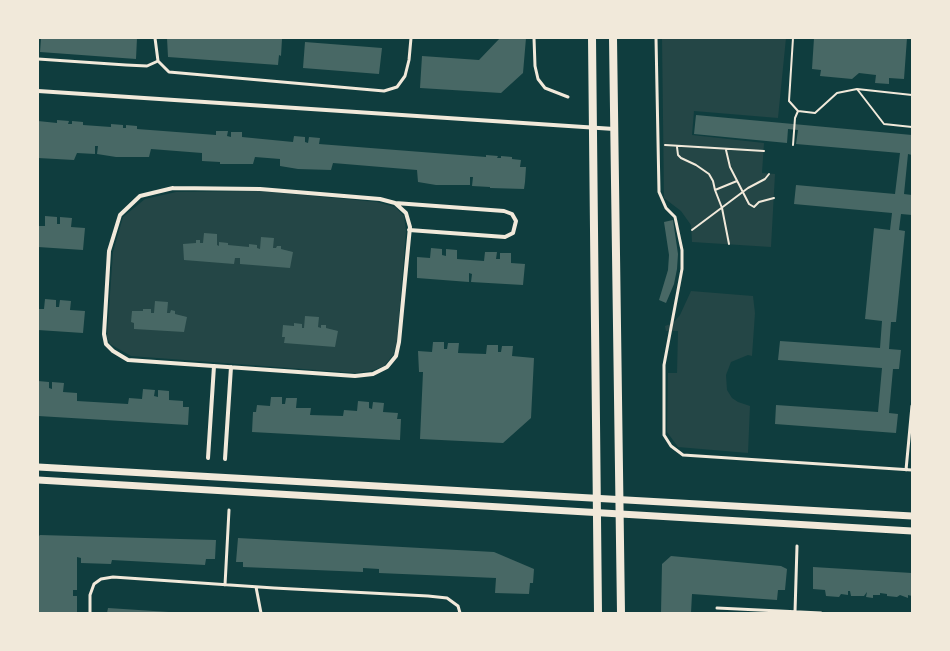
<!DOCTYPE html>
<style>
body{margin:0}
#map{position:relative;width:950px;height:651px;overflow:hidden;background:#0f3d3e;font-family:"Times New Roman",serif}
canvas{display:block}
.frame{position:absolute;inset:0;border:39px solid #f1e9da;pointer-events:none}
</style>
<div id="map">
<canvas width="950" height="651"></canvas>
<div class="frame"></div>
</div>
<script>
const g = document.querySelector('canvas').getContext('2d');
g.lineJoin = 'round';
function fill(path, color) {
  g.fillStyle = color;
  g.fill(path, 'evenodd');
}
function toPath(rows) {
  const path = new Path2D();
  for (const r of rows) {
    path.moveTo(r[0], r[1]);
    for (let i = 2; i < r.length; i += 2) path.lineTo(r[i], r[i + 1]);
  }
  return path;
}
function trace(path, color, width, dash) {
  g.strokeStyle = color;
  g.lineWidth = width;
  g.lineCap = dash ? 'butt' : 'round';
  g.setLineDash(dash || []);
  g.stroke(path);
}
fill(toPath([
 [662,38,786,38,778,118,694,111,692,135,764,143,762,173,775,174,771,247,692,242,691,225,681,211,664,198],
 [260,191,377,202,395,207,404,216,406,231,397,342,393,355,384,366,374,370,356,373,131,356,110,344,107,337,113,252,123,217,145,199,176,192],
 [691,291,753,296,755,313,752,356,748,355,731,362,726,375,727,390,732,398,738,402,750,406,748,453,678,447,667,432,668,373,677,373,678,331,666,331,665,326,673,323,680,315]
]), '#244646');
fill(toPath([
 [41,38,137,38,136,59,40,52],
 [167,38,282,39,281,56,279,55,278,65,168,57],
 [500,38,526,38,523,73,501,93,420,88,422,56,479,60],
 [814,38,907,38,904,79,889,78,889,84,875,83,876,75,859,73,852,79,820,76,821,70,812,69],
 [305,42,382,48,379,74,303,68],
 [696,115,912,135,912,155,908,154,904,194,912,195,912,215,901,214,899,230,905,231,896,322,891,322,889,349,901,350,899,369,893,369,889,413,898,414,896,433,775,424,776,405,878,412,882,368,778,360,780,341,880,348,882,321,865,319,874,228,890,230,892,213,794,204,796,185,895,194,900,153,796,144,798,130,788,129,787,143,694,134],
 [57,120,69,121,68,124,72,124,72,121,83,122,83,125,111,127,111,124,123,125,123,128,126,128,126,125,137,126,137,129,216,135,216,131,228,131,227,136,231,137,231,132,242,132,242,137,293,142,294,136,305,137,305,142,308,143,309,137,320,138,319,144,486,157,486,155,498,156,497,158,501,158,501,156,512,157,512,159,521,160,520,167,526,167,525,182,524,189,490,188,490,187,472,186,473,177,470,177,470,185,436,185,418,182,417,170,333,163,331,170,298,169,280,166,280,159,255,157,253,164,220,164,220,162,202,161,202,153,151,149,149,157,116,157,97,154,98,146,95,146,95,154,77,153,74,160,38,158,38,121,57,123],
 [45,216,57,217,57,224,60,224,60,217,72,218,71,227,85,228,83,250,38,247,38,226,45,226],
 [673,220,678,254,677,269,674,284,666,303,659,300,668,270,669,255,664,222],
 [204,233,217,234,217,245,219,246,219,242,228,243,228,245,249,247,249,244,257,245,257,248,260,249,261,237,274,238,273,248,276,248,277,246,281,246,281,249,293,252,290,268,240,264,240,258,235,258,234,264,184,260,183,244,196,243,196,240,200,240,200,243,203,243],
 [431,248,442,249,442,255,446,256,446,249,457,250,457,259,484,261,485,252,497,252,496,259,500,259,500,253,511,253,511,263,525,264,523,285,471,282,472,274,469,273,469,282,417,278,417,257,430,258],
 [45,299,56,300,56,307,59,307,60,300,71,301,70,310,85,311,83,333,38,330,38,309,44,309],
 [155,301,168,302,167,313,170,313,171,310,175,311,175,314,187,317,184,332,134,329,134,323,131,322,132,311,143,311,143,309,151,309,151,313,154,313],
 [305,316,319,317,318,327,321,328,321,325,326,325,326,328,338,331,335,347,284,343,285,337,282,337,283,325,294,326,294,323,302,324,302,328,304,328],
 [433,342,444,342,444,349,447,349,448,343,459,343,458,353,486,354,487,345,498,345,498,352,501,352,502,346,513,346,512,356,534,358,531,418,503,443,420,439,423,372,419,372,418,351,432,352],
 [38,381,49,382,49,388,52,389,52,382,64,383,63,392,77,393,77,401,128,404,129,398,142,399,143,389,155,390,154,396,158,397,158,390,169,391,169,400,183,401,183,407,189,407,188,425,38,416],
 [271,397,282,397,282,404,285,404,286,398,297,398,296,408,311,408,310,415,343,416,344,410,357,411,358,401,369,402,369,408,372,409,373,402,384,403,383,412,398,413,397,419,401,419,400,440,252,432,253,412,256,412,257,405,270,406],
 [40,535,216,540,215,559,206,559,205,565,112,560,111,564,81,563,81,558,77,557,77,590,73,590,73,596,77,596,77,613,38,613,38,537],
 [238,538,494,552,534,569,533,583,530,583,529,594,495,593,496,578,379,573,379,569,363,568,363,572,243,567,243,562,236,562],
 [671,556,781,566,787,569,785,590,778,590,777,600,692,594,691,613,661,613,662,564],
 [813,567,912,573,912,596,908,595,908,598,900,595,897,597,887,596,887,594,880,593,880,595,873,595,873,598,866,597,867,592,864,596,851,596,850,591,848,591,848,595,841,594,839,597,826,596,825,590,813,589],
 [108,608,169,612,169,613,107,613]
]), '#486865');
trace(toPath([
 [793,38,789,101,798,111,815,113,837,93,857,89,912,95],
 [857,89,884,124,912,127],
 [665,145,764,151],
 [793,145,795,118,798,111],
 [677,147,678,155,681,158,696,165,709,174,713,181,715,190],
 [726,150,730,167,749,204,754,207,759,202,774,198],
 [692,230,748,188,765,179,769,174],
 [729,244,722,208,715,190,737,181]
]), '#f1e9da', 2);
trace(toPath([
 [155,38,158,61,169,72,384,91,397,87,405,76,409,60,411,38],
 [534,38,535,66,538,79,545,88,568,97],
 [656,38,659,192,666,208,675,217,682,250,682,269,664,365,664,435,671,446,683,455,912,470],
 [38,59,126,65,147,66,158,61],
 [906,470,912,406],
 [225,585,229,510],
 [256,587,261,613],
 [717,608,821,613],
 [795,612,797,546],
 [90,613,90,595,94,584,101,579,113,577,274,588,428,596,447,598,458,606,460,613]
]), '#f1e9da', 3);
trace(toPath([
 [38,91,614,129],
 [173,188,260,189,380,199,395,203,406,213,410,227,399,342,396,356,387,367,373,374,355,376,128,360,113,351,106,344,104,334,109,251,120,215,140,196,173,188],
 [395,203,504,211,512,214,516,221,513,233,505,237,409,230],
 [208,458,214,366],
 [225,459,231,367]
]), '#f1e9da', 4);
trace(toPath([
 [38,467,912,516],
 [38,480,912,531]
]), '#f1e9da', 7);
trace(toPath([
 [592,38,598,613],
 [613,38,621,613]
]), '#f1e9da', 8);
</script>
